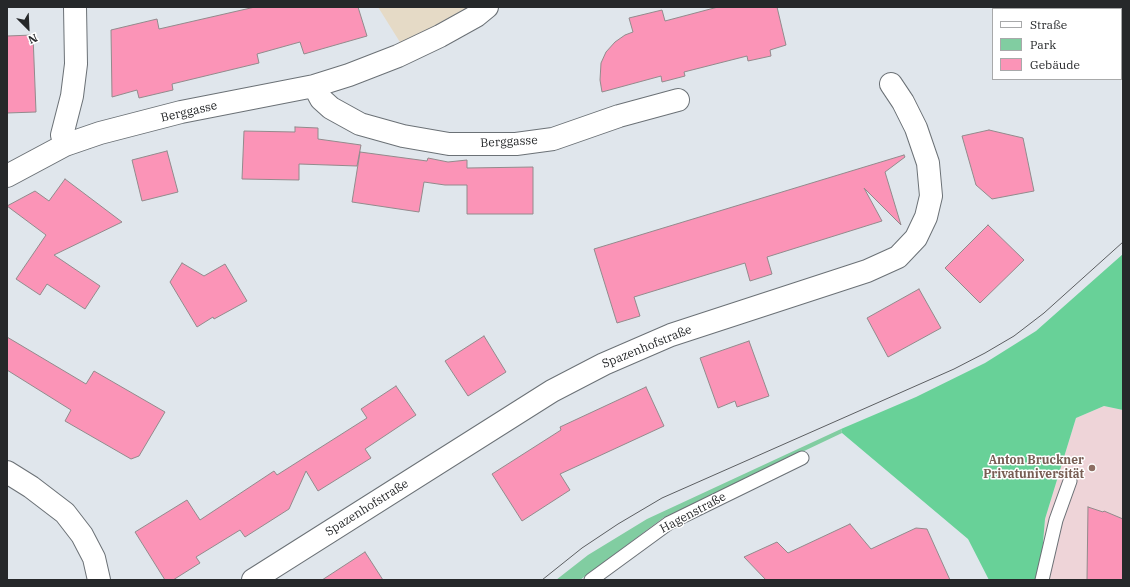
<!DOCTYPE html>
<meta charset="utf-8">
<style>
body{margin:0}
#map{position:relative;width:1130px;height:587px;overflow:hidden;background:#e0e6ec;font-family:"IBM Plex Serif",serif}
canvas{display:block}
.frame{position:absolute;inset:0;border:8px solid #26282a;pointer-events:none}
.legend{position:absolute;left:992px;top:8px;width:130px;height:72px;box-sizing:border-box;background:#fff;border:1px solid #a8a9aa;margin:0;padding:5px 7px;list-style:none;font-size:12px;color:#26282a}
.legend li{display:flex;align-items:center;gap:8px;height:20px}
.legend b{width:20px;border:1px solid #a8a9aa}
.north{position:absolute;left:8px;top:8px;width:40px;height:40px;-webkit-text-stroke:3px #fff;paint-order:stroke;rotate:156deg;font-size:11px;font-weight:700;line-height:16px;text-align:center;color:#26282a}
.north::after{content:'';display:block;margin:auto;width:14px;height:18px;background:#26282a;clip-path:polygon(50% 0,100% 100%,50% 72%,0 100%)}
</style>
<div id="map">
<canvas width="1130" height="587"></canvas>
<div class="frame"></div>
<ul class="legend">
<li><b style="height:5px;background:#fff"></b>Straße</li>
<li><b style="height:11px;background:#81cda1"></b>Park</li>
<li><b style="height:11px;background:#fb94b7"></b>Gebäude</li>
</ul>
<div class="north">N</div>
</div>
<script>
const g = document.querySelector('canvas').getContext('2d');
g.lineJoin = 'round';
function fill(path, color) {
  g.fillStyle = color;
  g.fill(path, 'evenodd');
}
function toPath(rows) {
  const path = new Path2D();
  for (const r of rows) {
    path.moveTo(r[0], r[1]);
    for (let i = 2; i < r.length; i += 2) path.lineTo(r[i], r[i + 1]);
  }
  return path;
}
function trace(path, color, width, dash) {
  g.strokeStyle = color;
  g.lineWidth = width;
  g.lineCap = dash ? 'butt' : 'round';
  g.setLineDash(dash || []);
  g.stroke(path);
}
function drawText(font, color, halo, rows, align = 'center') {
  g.font = font + ' "IBM Plex Serif",serif';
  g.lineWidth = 3;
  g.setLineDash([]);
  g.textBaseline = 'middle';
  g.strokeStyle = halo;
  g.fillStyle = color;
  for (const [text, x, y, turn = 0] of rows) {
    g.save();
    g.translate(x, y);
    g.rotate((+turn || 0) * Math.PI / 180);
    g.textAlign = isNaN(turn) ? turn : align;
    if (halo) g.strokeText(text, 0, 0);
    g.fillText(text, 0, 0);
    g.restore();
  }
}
fill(toPath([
 [378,7,474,7,403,47]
]), '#e5dac6');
fill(toPath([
 [1104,406,1123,410,1123,580,1040,580,1045,519,1076,418]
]), '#eed4d8');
fill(toPath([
 [841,429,842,433,663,518,580,580,556,580,588,555,647,519]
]), '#81cda1');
fill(toPath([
 [1123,254,1123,410,1104,406,1076,418,1045,519,1040,580,989,580,968,539,842,433,841,429,916,397,985,363,1036,331]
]), '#68d198');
const building = toPath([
 [255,7,358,7,367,36,304,54,300,42,257,54,259,63,172,84,173,90,139,98,137,90,112,97,111,30,157,19,159,29,255,7],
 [718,7,777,7,786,45,770,50,771,56,748,61,747,56,684,72,685,76,662,82,661,76,602,92,600,80,601,63,606,52,615,42,625,35,633,32,629,18,662,10,665,21,718,7],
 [33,35,36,112,7,113,7,36,33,35],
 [295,127,318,128,318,139,361,145,357,166,299,164,299,180,242,179,244,131,295,132,295,127],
 [989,130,1023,138,1034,191,992,199,976,185,962,136,989,130],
 [167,151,178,192,142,201,132,160,167,151],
 [360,152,427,161,428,158,448,162,467,160,467,168,533,167,533,214,467,214,467,185,445,185,424,182,419,212,352,202,360,152],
 [904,155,905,157,885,172,901,225,864,188,882,221,767,257,772,274,750,281,745,263,634,297,640,316,617,323,594,249,904,155],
 [65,179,122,222,54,255,100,286,85,309,47,284,40,295,16,279,46,235,7,206,35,191,49,201,65,179],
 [988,225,1024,260,980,303,945,268,988,225],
 [182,263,204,276,225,264,247,301,214,319,213,317,197,327,170,282,182,263],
 [919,289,941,328,888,357,867,318,919,289],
 [484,336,506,372,468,396,445,361,484,336],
 [7,337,86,384,94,371,165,412,139,456,131,459,65,421,71,410,7,370,7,337],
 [749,341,769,396,737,407,735,401,718,408,700,358,749,341],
 [396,386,416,415,365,449,371,458,318,491,306,471,289,509,245,537,240,530,196,557,200,563,173,580,165,580,135,532,187,500,200,520,274,471,277,475,367,418,361,409,396,386],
 [646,387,664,426,560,474,570,490,522,521,492,474,561,430,560,427,646,387],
 [1088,507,1103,512,1104,511,1123,519,1123,580,1087,580,1088,507],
 [850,524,871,549,916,528,927,529,950,580,766,580,744,557,777,542,788,553,850,524],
 [365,552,383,580,322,580,365,552]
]);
fill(building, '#fb94b7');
trace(building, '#928a8c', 1);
const lane = toPath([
 [591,580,669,523,802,458],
 [1042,580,1056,520,1070,481]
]);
const street = toPath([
 [314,86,321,99,331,108,360,124,403,136,449,144,516,144,553,139,619,116,678,100],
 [65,145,62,135,72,96,76,64,75,7],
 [7,176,65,145,100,133,181,112,314,86,349,75,398,56,440,36,476,16,487,7],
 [7,472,31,487,65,513,82,535,94,558,99,580],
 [253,580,552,391,604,364,671,335,867,271,898,257,916,238,926,217,931,196,928,163,916,128,903,102,891,84]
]);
trace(lane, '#6b7176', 15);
trace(street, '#6b7176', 24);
trace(lane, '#fff', 13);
trace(street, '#fff', 22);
trace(toPath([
 [542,580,582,548,618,524,662,498,954,369,985,353,1014,336,1044,313,1123,242]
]), '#5b5e61', 1);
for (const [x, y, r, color] of [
 [1092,468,4,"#8d6e63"]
]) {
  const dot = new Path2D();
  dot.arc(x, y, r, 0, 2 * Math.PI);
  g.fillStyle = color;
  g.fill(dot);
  trace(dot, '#fff', 1.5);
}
drawText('12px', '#26282a', '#fff', [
 ["Berggasse",189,112,-13],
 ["Berggasse",509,142,-3],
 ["Spazenhofstraße",647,347,-22],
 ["Spazenhofstraße",367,508,-32],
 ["Hagenstraße",693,513,-28]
]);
drawText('bold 12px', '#785e54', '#fff', [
 ["Anton Bruckner",1084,461],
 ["Privatuniversität",1084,475]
], 'right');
</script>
